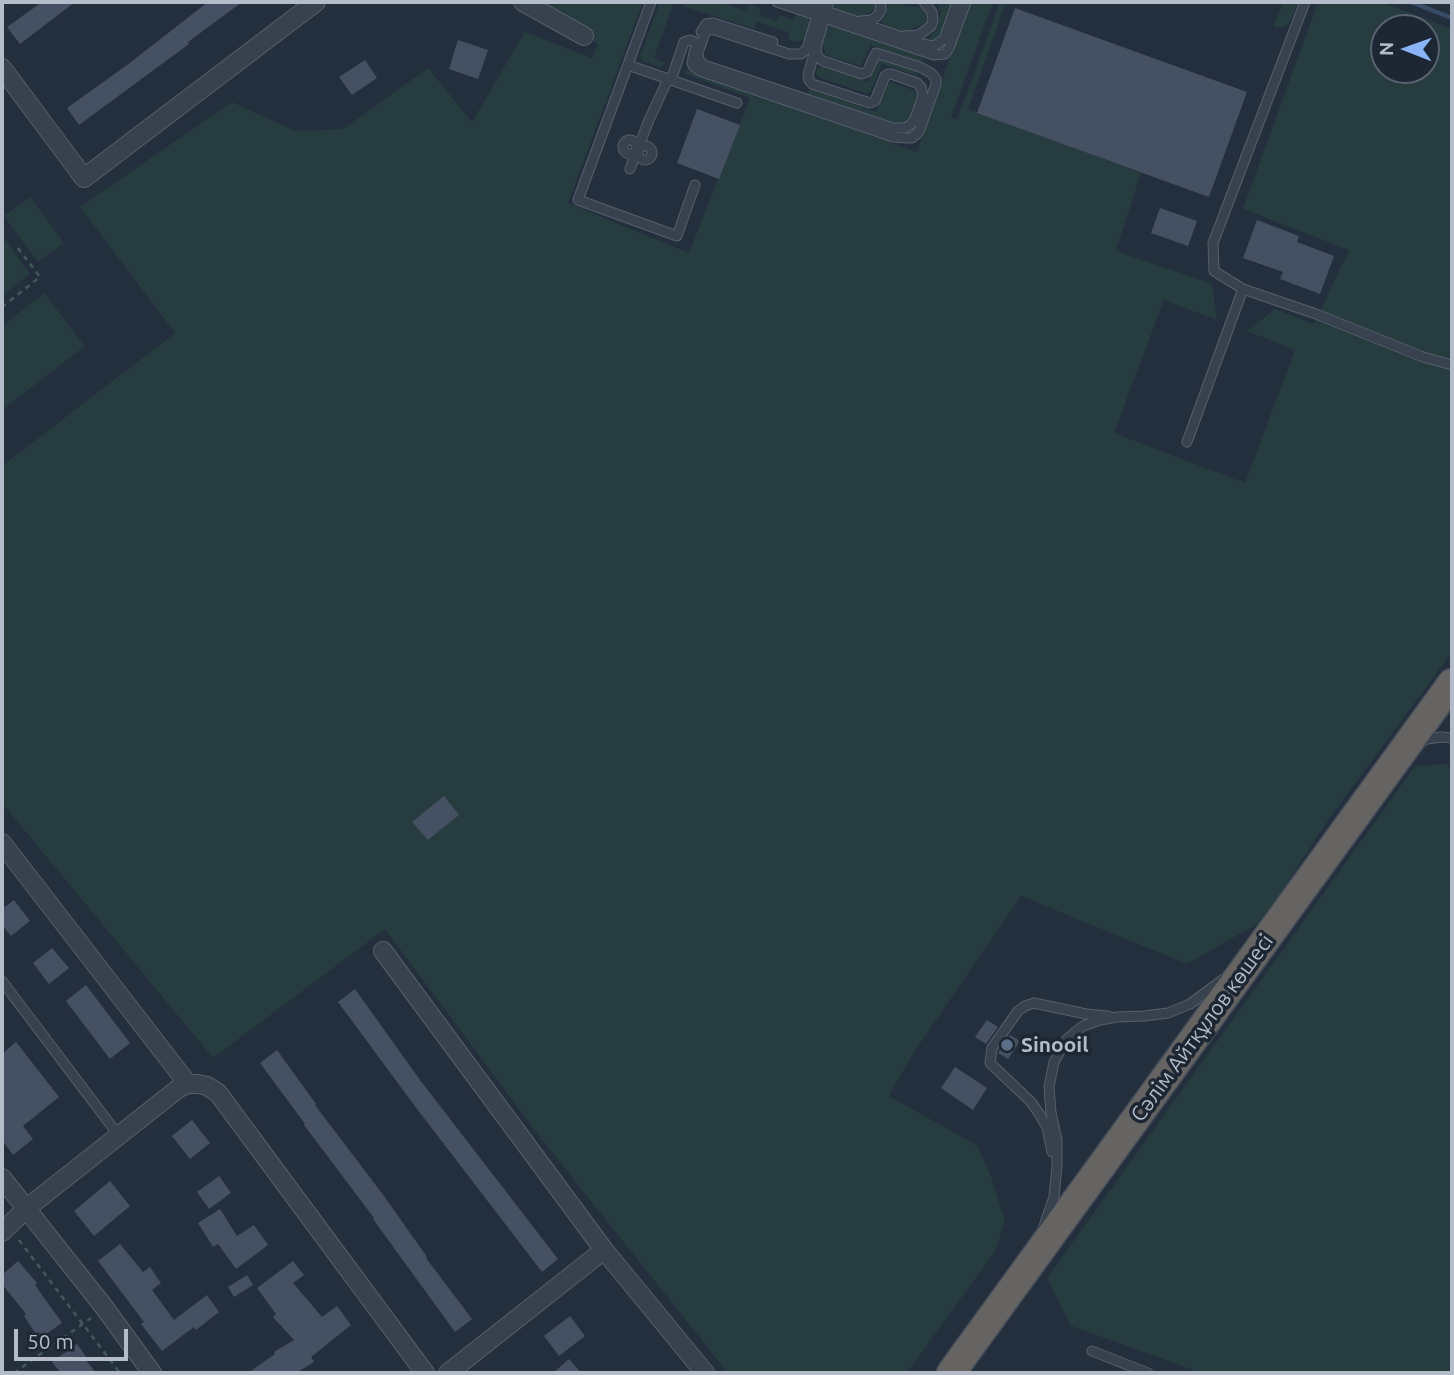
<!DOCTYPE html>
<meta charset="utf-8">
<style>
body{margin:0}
#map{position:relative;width:1454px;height:1375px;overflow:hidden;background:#242f3e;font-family:Ubuntu,sans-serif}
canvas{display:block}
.frame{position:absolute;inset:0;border:4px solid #b4bcc9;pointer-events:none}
.north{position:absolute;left:1370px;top:14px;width:70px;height:70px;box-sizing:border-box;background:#1d2633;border:2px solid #59626f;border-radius:50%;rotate:271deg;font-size:19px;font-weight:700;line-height:28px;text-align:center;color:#b4bcc9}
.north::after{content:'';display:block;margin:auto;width:24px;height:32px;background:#8ab4f8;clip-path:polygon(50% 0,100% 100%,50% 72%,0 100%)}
.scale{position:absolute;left:14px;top:1329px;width:114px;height:32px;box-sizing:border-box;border:4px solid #b4bcc9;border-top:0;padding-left:9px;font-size:21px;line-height:24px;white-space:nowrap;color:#b4bcc9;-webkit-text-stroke:5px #1d2633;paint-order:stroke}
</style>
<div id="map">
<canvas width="1454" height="1375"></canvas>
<div class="frame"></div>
<div class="north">N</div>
<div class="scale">50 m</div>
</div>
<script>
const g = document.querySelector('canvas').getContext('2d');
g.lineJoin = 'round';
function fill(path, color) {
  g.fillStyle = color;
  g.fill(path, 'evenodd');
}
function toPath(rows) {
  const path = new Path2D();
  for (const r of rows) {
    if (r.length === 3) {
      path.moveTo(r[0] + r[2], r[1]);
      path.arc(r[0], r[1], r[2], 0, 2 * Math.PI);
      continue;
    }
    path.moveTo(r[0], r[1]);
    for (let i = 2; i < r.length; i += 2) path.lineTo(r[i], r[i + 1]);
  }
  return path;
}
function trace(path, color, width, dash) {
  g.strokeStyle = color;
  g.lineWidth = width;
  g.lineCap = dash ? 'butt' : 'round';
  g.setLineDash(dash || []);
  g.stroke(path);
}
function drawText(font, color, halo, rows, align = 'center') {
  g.font = font + ' Ubuntu,sans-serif';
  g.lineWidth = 7;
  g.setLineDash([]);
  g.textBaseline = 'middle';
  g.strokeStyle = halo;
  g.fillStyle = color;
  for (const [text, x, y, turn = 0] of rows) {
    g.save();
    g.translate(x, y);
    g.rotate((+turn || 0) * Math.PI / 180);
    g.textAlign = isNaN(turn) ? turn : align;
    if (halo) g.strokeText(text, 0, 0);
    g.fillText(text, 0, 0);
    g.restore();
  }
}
fill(toPath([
 [540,2,643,2,568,203,689,253,750,98,688,75,685,73,685,70,917,152,969,2,993,2,951,117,957,120,1000,2,1006,2,968,109,1141,173,1116,251,1212,284,1217,320,1164,300,1114,433,1245,483,1295,350,1247,331,1275,309,1314,324,1349,250,1243,209,1318,2,1381,2,1452,29,1452,652,1329,819,1262,921,1187,964,1021,896,912,1055,889,1096,978,1146,993,1182,1005,1222,995,1251,907,1373,728,1373,536,1132,385,929,213,1058,2,803,2,466,175,333,80,207,232,102,295,131,343,129,428,68,472,122,525,32,592,58,598,44,584,36],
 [1384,28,1426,28,1426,70,1384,70],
 [660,2,674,2,654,58,665,63,661,67,643,61,640,56],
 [685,2,727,2,726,4,746,11,748,4,761,8,759,15,777,21,780,15,794,20,797,12,807,17,810,22,810,29,804,40,795,42,788,40,790,33,757,22,754,29,683,6],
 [834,2,875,2,875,9,864,17,859,18,837,10,834,6],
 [886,2,898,2,905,5,924,8,927,13,927,22,906,32,900,32,885,25,881,22,886,13],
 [935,2,954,2,940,36,934,41,930,40,929,37,938,27,940,13,939,7],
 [1283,2,1298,2,1290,22,1284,27,1273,27],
 [832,26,839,27,921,56,924,59,920,62,871,45,861,66,828,56,825,54,822,42,825,29],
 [879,58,917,70,918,74,914,75,882,64,871,90,867,94,819,77,816,74,817,68,824,67,868,82],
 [890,82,913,90,917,94,918,99,912,115,908,121,904,123,895,124,809,96,808,93,809,91,813,90,876,112,888,85],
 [30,197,64,243,38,262,4,216],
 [2,235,30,274,3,295,2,293],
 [44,293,85,346,2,410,2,326],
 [1445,764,1452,768,1452,1373,1202,1373,1071,1326,1047,1278,1415,766]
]), '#263c3f');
trace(toPath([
 [1411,2,1452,18]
]), '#394c67', 4.5);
fill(toPath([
 [42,2,75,2,20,44,7,27],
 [208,2,242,2,188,42,189,44,79,125,67,108,127,65],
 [1015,8,1247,92,1209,197,977,113],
 [458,40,488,50,478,79,449,69],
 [365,60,377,78,352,95,339,77],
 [697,109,740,125,719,179,677,163],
 [1160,208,1197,221,1188,246,1151,233],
 [1257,220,1299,236,1297,242,1334,256,1320,294,1280,279,1283,272,1243,258],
 [444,796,459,815,428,840,412,822],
 [14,900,30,921,11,936,2,925,2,909],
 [52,948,69,968,49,984,33,963],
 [86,985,130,1043,110,1059,66,1001],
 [355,989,420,1080,558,1259,542,1272,414,1105,338,1002],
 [987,1020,998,1027,986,1044,975,1037],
 [1010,1035,1020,1041,1008,1059,998,1053],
 [16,1042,59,1097,23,1126,33,1139,13,1155,2,1140,2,1054],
 [277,1050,316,1104,315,1105,384,1196,427,1257,426,1258,472,1319,455,1332,373,1219,374,1218,304,1125,305,1124,260,1063],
 [955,1067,987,1088,973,1110,941,1088],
 [192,1120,210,1143,190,1159,172,1136],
 [219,1176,231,1193,209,1209,197,1192],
 [110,1181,130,1206,94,1236,74,1211],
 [220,1209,237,1236,254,1225,268,1245,236,1269,218,1244,213,1247,198,1223],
 [120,1244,143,1272,150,1267,161,1283,152,1290,174,1320,207,1295,219,1312,196,1330,194,1327,162,1351,141,1324,144,1322,98,1261],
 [18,1261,37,1283,35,1285,62,1323,39,1339,24,1316,26,1314,2,1284,2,1275],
 [293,1261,304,1275,293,1283,322,1317,337,1306,351,1325,311,1357,314,1362,296,1373,248,1373,275,1354,274,1352,294,1340,273,1317,276,1314,257,1288],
 [247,1275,253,1285,234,1297,228,1287],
 [570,1316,585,1336,559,1356,544,1336],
 [77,1344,87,1358,85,1359,96,1373,61,1373,52,1362],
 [569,1359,581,1373,553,1373]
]), '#455162');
const service = toPath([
 [651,2,578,200,677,236,695,185],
 [777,2,934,55,945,54,949,48,966,2],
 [800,2,922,44,934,46,944,39,957,2],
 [821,2,809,42,807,49,801,54,789,54,712,29,707,31,705,33,698,53,699,60,704,65,893,128,905,128,910,125,914,121,923,96,921,87,917,83,891,74,888,74,885,76,875,101,870,103,812,84,809,80,808,75,829,2],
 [1305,2,1213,243,1214,271,1243,289,1316,314,1423,357,1452,365],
 [861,21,872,20,878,15,881,10,880,2],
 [701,32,706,24,713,23,773,42],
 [904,36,919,35,931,26,933,20,932,12,924,2],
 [695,49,692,62,693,66,700,71,893,137,907,138,912,138,917,134,920,129,936,84,936,79,931,73,920,67,876,53,867,72,862,74,823,61,817,56,816,48],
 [628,65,737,103],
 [671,80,684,42,690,40,701,45],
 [630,147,7],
 [645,153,7],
 [630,169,649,120,668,79],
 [1187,442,1243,289],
 [1418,743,1427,739,1441,737,1452,738],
 [2,981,119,1136],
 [1052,1152,1047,1128,1040,1115,1031,1102,990,1063,992,1048,1018,1011,1025,1006,1034,1003,1086,1014,1108,1016],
 [1044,1226,1054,1197,1057,1166,1057,1140,1051,1113,1049,1087,1054,1062,1067,1039,1083,1026,1100,1020,1117,1017,1144,1016,1168,1013,1190,1004,1225,978],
 [1092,1351,1148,1373]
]);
const minor = toPath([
 [523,2,584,36],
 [2,68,84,178,316,2],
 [2,843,188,1084],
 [383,951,604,1250,705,1373],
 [2,1178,104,1307,152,1373],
 [2,1232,27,1208,179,1088,188,1084,198,1084,207,1086,218,1093,425,1373],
 [448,1373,604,1250]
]);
const trunk = toPath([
 [951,1373,1452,683]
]);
trace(service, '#565f6c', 11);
trace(minor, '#565f6c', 20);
trace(trunk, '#434c59', 31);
trace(toPath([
 [2,307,40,277,17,247],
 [19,1240,120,1373],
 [14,1373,91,1318]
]), '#44595c', 2.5, [5, 5]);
trace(service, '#38414e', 9);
trace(minor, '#38414e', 18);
trace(trunk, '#656462', 28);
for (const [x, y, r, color] of [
 [1007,1045,7,"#5c6f8a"]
]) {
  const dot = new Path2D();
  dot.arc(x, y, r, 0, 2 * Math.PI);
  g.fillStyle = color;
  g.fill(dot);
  trace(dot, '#1d2633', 2.5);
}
drawText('21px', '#b4bcc9', '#1d2633', [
 ["Сәлім Айтқұлов көшесі",1202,1028,-54]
]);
drawText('bold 21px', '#b4bcc9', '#1d2633', [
 ["Sinooil",1021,1045]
], 'left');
</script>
